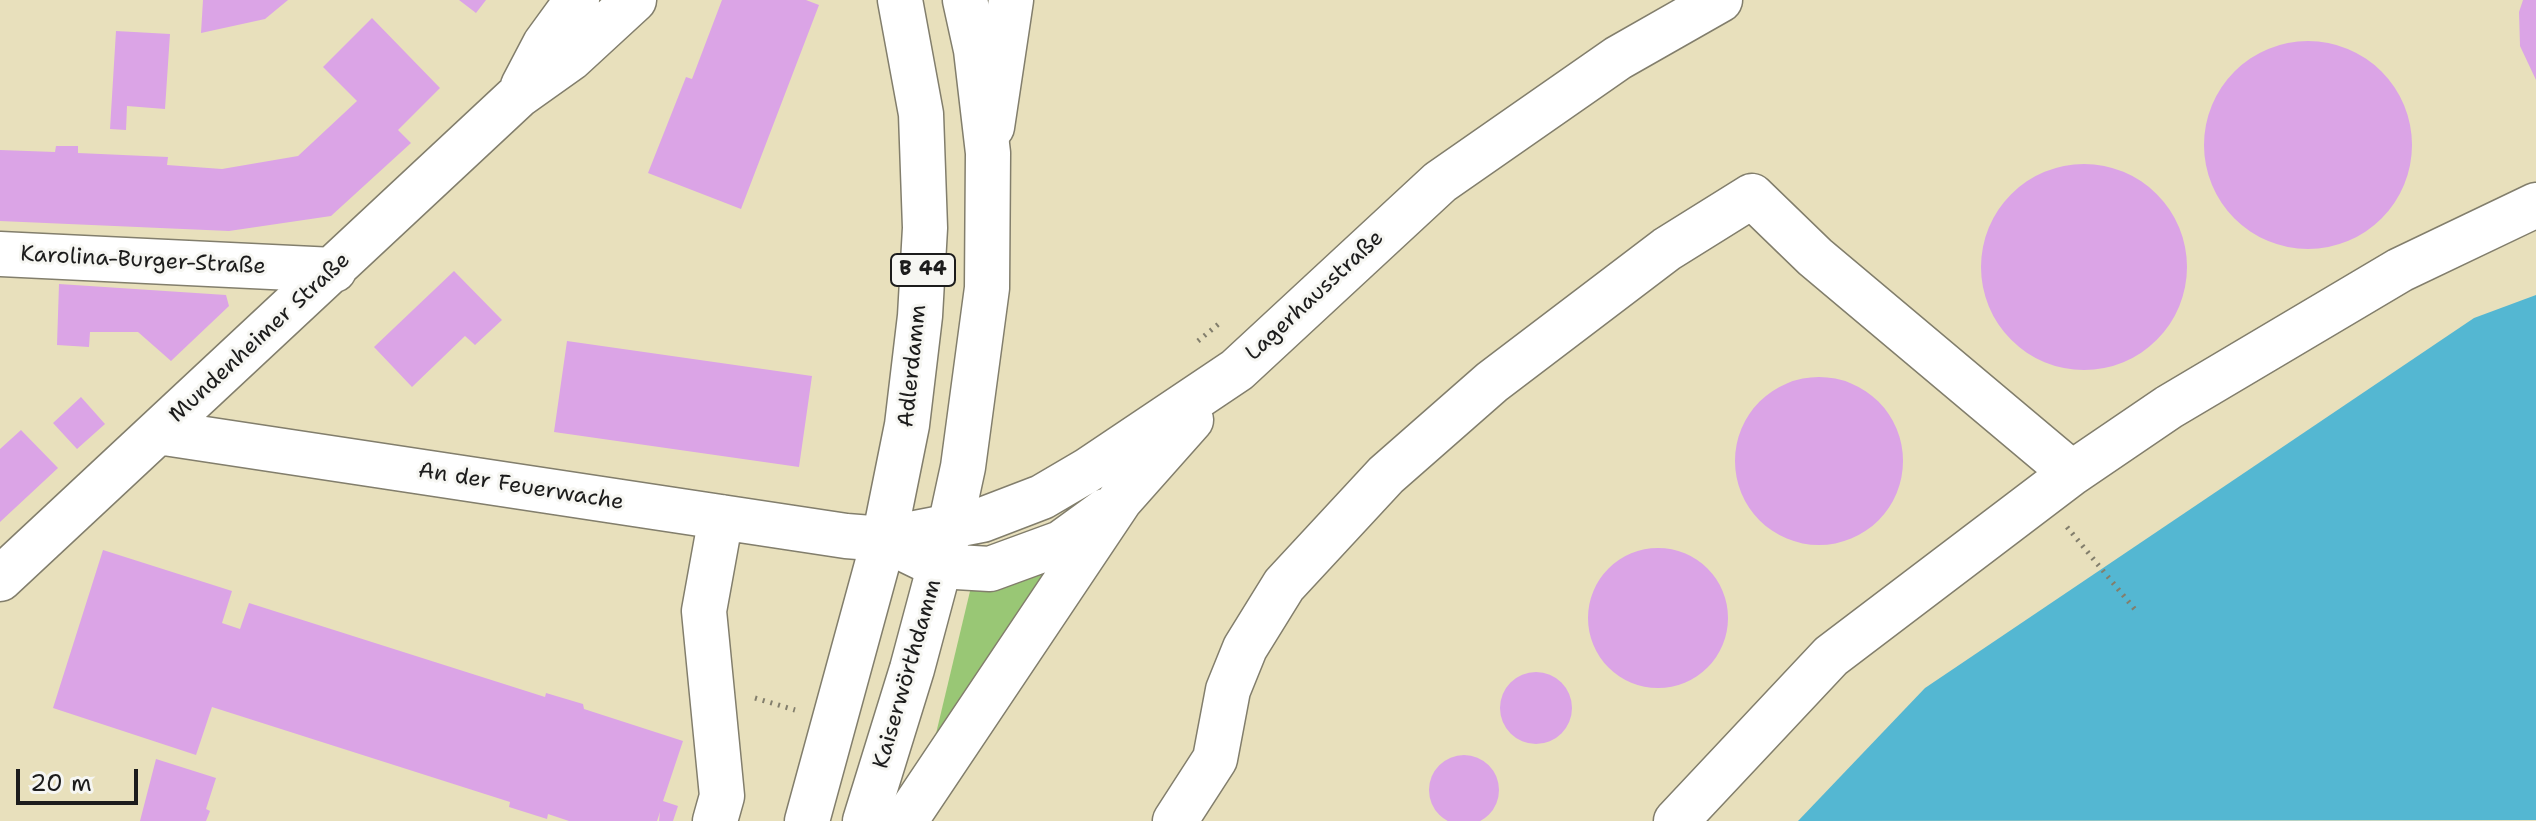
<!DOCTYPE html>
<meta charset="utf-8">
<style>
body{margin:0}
#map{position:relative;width:2536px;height:821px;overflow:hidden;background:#e8e0bc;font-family:"Shantell Sans",sans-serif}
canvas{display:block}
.scale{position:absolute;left:16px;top:769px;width:122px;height:36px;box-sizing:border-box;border:4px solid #1c1c1c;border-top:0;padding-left:10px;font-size:24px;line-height:28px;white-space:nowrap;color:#1c1c1c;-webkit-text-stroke:6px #f6f6f2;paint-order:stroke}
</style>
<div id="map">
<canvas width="2536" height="821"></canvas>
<div class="scale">20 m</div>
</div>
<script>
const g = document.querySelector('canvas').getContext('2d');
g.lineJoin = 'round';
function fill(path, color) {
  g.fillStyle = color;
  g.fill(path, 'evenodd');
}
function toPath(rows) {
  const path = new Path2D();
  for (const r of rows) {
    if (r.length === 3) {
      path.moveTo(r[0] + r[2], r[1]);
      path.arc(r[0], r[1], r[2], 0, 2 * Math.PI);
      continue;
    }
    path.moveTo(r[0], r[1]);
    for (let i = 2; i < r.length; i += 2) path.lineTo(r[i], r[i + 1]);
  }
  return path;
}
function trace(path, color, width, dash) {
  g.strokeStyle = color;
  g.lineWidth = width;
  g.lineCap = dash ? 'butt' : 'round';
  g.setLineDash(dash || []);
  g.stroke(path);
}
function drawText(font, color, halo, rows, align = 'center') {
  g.font = font + ' "Shantell Sans",sans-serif';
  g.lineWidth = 6;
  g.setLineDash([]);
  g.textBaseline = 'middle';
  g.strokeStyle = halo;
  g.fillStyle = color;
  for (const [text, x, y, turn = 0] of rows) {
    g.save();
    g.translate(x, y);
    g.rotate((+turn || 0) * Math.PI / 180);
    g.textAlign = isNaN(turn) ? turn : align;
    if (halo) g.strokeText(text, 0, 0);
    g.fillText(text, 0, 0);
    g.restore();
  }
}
fill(toPath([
 [1059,566,934,742,971,587]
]), '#99c775');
fill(toPath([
 [2536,295,2536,820,1798,821,1925,688,2474,318]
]), '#54b7d2');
fill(toPath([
 [203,0,288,0,265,19,201,33],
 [459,0,486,0,476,13],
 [722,0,806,0,819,5,741,209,648,173,686,77,692,79],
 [2523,0,2536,0,2536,80,2520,46,2519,12],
 [372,18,440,88,398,130,411,143,331,216,229,231,0,221,0,150,55,152,56,146,78,146,78,153,168,157,167,165,222,169,298,156,357,101,323,67],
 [116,31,170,34,165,109,127,106,126,130,110,129],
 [2308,145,104],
 [2084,267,103],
 [454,271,502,320,475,345,465,336,412,387,374,347],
 [59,284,226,295,229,306,171,361,138,332,90,332,89,347,57,345],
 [567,341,812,376,799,467,554,432],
 [1819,461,84],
 [81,397,105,424,77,449,53,423],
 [21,430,58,468,0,522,0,449],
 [1658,618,70],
 [103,550,232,591,222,623,240,629,249,603,545,697,546,693,583,704,584,709,683,741,663,801,678,806,673,821,659,821,660,812,657,821,569,821,548,814,547,819,509,807,510,802,212,707,196,755,53,708],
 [1536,708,36],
 [1464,790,35],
 [156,759,216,778,206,809,210,811,206,821,140,821]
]), '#dba4e6');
const minor = toPath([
 [523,86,545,44,577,0],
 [992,127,1011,0],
 [0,254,334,270],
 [158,432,846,536,884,539,982,520,1042,497,1088,470,1237,370,1440,182,1618,58,1720,0],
 [2072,473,2169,407,2400,270,2536,205],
 [904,549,939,566,990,569,1061,543,1105,511],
 [0,579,519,95,571,58,634,0],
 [715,821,722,796,704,611,721,517],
 [905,821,1120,500,1191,420],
 [1175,821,1215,759,1228,690,1245,648,1284,585,1386,475,1492,382,1667,249,1752,196,1815,257,2072,473,1831,656,1676,821]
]);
const major = toPath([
 [807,821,884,539,907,425,920,316,925,228,921,114,900,0],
 [865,821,912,669,950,527,963,467,987,288,988,153,976,50,965,0]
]);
trace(minor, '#827e6c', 47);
trace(major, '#827e6c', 47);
trace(toPath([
 [1198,341,1221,322],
 [2067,527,2137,612],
 [755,698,795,710]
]), '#827e6c', 5, [2, 6]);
trace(minor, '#fff', 44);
trace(major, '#fff', 44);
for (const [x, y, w] of [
 [923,270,64]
]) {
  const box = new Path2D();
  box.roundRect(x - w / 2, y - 16, w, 32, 6);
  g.fillStyle = '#f6f6f2';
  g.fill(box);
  trace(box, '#1c1c1c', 2);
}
drawText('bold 20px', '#1c1c1c', null, [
 ["B 44",923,270]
]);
drawText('22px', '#1c1c1c', '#f6f6f2', [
 ["Karolina-Burger-Straße",143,261,3],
 ["Lagerhausstraße",1315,296,-43],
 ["Mundenheimer Straße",260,338,-43],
 ["Adlerdamm",913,366,-84],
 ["An der Feuerwache",521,487,9],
 ["Kaiserwörthdamm",908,674,-74]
]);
</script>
